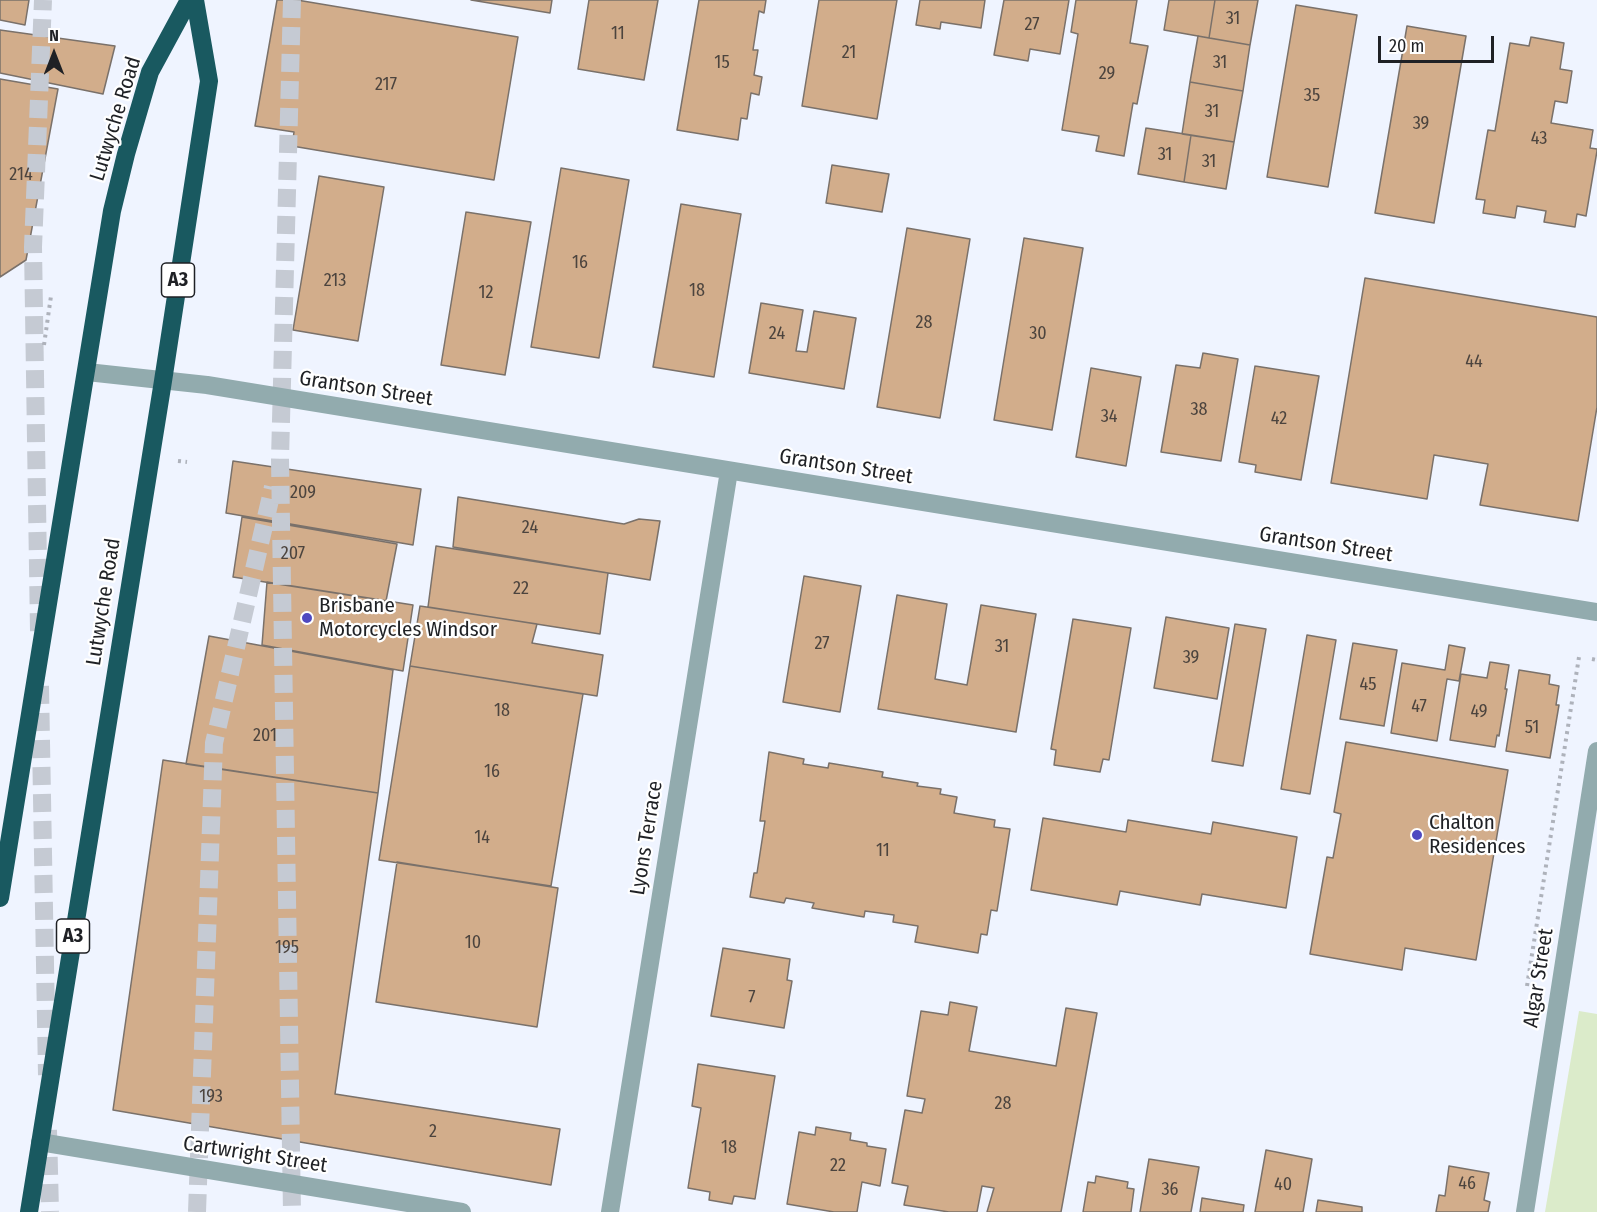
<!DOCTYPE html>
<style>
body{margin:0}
#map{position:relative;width:1597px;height:1212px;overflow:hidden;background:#eff4ff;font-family:"Fira Sans Condensed",sans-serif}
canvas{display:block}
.north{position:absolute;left:24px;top:24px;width:60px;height:60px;-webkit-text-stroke:4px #fff;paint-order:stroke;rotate:0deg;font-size:16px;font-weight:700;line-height:24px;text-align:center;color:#1f2125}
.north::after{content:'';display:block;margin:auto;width:21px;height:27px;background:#1f2125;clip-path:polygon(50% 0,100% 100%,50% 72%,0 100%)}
.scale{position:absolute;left:1378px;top:36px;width:116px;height:27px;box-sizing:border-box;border:3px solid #1f2125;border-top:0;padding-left:8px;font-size:18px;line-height:21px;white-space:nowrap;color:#1f2125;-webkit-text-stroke:4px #fff;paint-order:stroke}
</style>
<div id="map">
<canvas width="1597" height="1212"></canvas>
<div class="north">N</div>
<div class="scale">20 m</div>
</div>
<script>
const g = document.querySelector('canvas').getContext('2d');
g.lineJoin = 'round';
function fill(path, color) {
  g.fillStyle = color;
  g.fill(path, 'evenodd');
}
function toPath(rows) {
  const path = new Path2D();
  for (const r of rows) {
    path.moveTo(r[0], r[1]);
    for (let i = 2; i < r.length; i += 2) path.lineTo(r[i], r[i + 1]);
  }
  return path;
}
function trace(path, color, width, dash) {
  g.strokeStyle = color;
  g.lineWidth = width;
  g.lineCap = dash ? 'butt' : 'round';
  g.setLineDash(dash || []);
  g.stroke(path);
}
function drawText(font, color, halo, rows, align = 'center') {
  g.font = font + ' "Fira Sans Condensed",sans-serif';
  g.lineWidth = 4.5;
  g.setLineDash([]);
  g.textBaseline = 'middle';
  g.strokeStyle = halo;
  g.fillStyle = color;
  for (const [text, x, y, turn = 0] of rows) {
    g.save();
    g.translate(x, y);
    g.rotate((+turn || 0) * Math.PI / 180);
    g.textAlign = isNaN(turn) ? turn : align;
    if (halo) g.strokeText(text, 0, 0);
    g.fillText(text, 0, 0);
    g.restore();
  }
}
fill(toPath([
 [1579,1011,1597,1014,1597,1212,1545,1212]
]), '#dbebca');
const building = toPath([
 [0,0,29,0,25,25,0,20,0,0],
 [277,0,297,0,518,37,494,180,292,146,294,132,255,126,277,0],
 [471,0,552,0,550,13,471,0],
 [589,0,658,0,644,80,578,69,589,0],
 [699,0,766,0,764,13,759,11,753,50,758,50,754,75,762,77,759,95,751,93,747,119,741,118,738,140,677,130,699,0],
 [819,0,897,0,877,119,802,106,819,0],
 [920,0,985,0,981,28,941,22,940,29,916,25,920,0],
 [1004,0,1069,0,1060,54,1030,49,1028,61,994,55,1004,0],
 [1076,0,1137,0,1130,43,1148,46,1137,104,1133,103,1124,156,1096,151,1099,136,1062,130,1078,34,1071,32,1076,0],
 [1169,0,1215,0,1209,38,1164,30,1169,0],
 [1215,0,1258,0,1250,45,1209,38,1215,0],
 [1296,5,1357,15,1328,187,1267,177,1296,5],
 [1407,26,1466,36,1434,223,1375,213,1407,26],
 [0,30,115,46,103,94,0,73,0,30],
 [1198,36,1250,45,1243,91,1190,82,1198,36],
 [1531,37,1564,43,1560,69,1572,71,1567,103,1555,101,1551,123,1593,130,1590,148,1597,149,1597,151,1586,216,1577,214,1575,227,1544,222,1546,211,1517,206,1515,218,1483,213,1485,200,1476,199,1488,130,1495,131,1510,43,1529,46,1531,37],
 [0,79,58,89,26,260,0,277,0,79],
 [1190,82,1243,91,1234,142,1182,134,1190,82],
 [1146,128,1191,135,1184,182,1138,174,1146,128],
 [1191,135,1234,142,1226,189,1184,182,1191,135],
 [832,165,889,174,882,212,826,203,832,165],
 [561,168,629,180,599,358,531,347,561,168],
 [319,176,384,187,358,341,293,330,319,176],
 [681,204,741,214,714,377,653,367,681,204],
 [466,212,531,222,505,375,441,365,466,212],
 [907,228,970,239,940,418,877,407,907,228],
 [1024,238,1083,248,1052,430,994,420,1024,238],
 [1365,278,1597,317,1597,407,1578,521,1480,505,1488,464,1434,455,1427,499,1331,483,1365,278],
 [761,303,803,310,796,351,807,352,814,311,856,318,844,389,749,373,761,303],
 [1203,353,1238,359,1221,461,1161,452,1176,365,1200,368,1203,353],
 [1255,366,1319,376,1301,480,1255,472,1256,465,1239,462,1255,366],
 [1091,368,1141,377,1126,466,1076,457,1091,368],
 [233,461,421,489,413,545,226,513,233,461],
 [458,497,624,524,639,519,660,521,650,580,453,547,458,497],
 [242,517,397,544,386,601,233,577,242,517],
 [436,546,608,573,600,634,428,607,436,546],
 [804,576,861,586,840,712,783,702,804,576],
 [267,582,413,605,403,671,262,645,267,582],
 [897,595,947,604,935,679,967,685,981,605,1036,614,1016,732,878,709,897,595],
 [420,606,537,624,532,643,603,655,597,696,410,666,420,606],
 [1166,617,1229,628,1217,699,1154,688,1166,617],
 [1073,619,1131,628,1109,760,1103,759,1100,772,1054,765,1056,750,1051,749,1073,619],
 [1235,624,1266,629,1243,766,1212,761,1235,624],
 [1307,635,1336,640,1310,794,1281,789,1307,635],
 [209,636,393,670,378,793,186,764,209,636],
 [1353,643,1397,650,1384,726,1340,719,1353,643],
 [1449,645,1465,648,1459,681,1447,679,1437,741,1391,733,1402,663,1445,670,1449,645],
 [1490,662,1509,665,1505,689,1507,689,1499,736,1497,735,1495,747,1450,740,1461,674,1487,678,1490,662],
 [410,666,583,694,551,886,379,860,410,666],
 [1519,670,1550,675,1549,684,1559,686,1556,705,1559,705,1550,758,1506,751,1519,670],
 [1346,742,1508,770,1476,960,1405,948,1402,970,1310,954,1327,857,1333,858,1341,814,1334,812,1346,742],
 [769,752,804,759,803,764,828,768,829,763,883,772,882,777,918,783,917,786,941,789,940,794,957,797,954,813,995,820,994,827,1010,829,997,911,991,910,987,935,981,934,978,953,915,942,918,926,893,922,894,915,865,911,864,917,812,908,814,903,786,898,784,903,750,897,754,873,757,873,765,821,760,821,769,752],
 [163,760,378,793,335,1094,560,1129,551,1185,113,1110,163,760],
 [1043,818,1126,832,1128,820,1211,834,1213,822,1297,837,1286,908,1202,894,1200,905,1120,891,1117,905,1031,890,1043,818],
 [397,862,558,888,537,1027,376,1002,397,862],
 [723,948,790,959,787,980,792,981,784,1028,711,1016,723,948],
 [950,1002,977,1007,969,1051,1056,1066,1066,1008,1097,1013,1061,1212,987,1212,994,1188,982,1186,977,1212,949,1212,904,1205,908,1186,892,1183,905,1110,922,1113,925,1099,907,1096,921,1011,948,1015,950,1002],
 [698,1064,775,1076,755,1199,734,1196,732,1204,709,1200,710,1192,688,1188,701,1108,692,1106,698,1064],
 [816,1127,851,1133,850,1140,867,1143,867,1146,886,1149,880,1186,862,1182,857,1212,834,1212,787,1204,799,1132,815,1135,816,1127],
 [1266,1150,1312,1159,1303,1212,1255,1212,1266,1150],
 [1149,1159,1199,1167,1191,1212,1140,1212,1149,1159],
 [1449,1166,1489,1173,1484,1200,1490,1202,1488,1212,1436,1212,1439,1195,1445,1196,1449,1166],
 [1096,1176,1128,1182,1127,1188,1134,1189,1131,1212,1083,1212,1088,1182,1095,1183,1096,1176],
 [1202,1198,1244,1205,1243,1212,1200,1212,1202,1198],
 [1318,1200,1362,1207,1362,1212,1316,1212,1318,1200]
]);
fill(building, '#d2ad8b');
trace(building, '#7a716a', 1.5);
trace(toPath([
 [292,0,280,459,292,1212],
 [39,631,33,247,43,0],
 [40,686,47,1075],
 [48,1130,50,1212],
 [197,1212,214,743,273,487]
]), '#c5cad3', 18, [18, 9]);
trace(toPath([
 [44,345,51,296],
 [178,461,187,462],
 [1592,659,1597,660],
 [1527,986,1579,657]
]), '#aeb2bb', 4, [3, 4.5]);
trace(toPath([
 [87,372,207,385,1597,612],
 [40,1142,462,1212],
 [610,1212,729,471],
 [1525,1212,1597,751]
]), '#92abae', 18);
trace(toPath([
 [0,898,112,211,126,154,150,72,189,0],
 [29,1212,163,381,209,81,195,0]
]), '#195960', 18);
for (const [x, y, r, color] of [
 [307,618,6,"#4f49c0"],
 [1417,835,6,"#4f49c0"]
]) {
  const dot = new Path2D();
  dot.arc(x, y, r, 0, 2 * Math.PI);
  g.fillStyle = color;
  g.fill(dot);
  trace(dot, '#fff', 2);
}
drawText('18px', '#4c443e', null, [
 ["31",1233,19],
 ["27",1032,25],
 ["11",618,34],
 ["21",849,53],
 ["15",722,63],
 ["31",1220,63],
 ["29",1107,74],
 ["217",386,85],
 ["35",1312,96],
 ["31",1212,112],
 ["39",1421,124],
 ["43",1539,139],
 ["31",1165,155],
 ["31",1209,162],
 ["214",21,175],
 ["16",580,263],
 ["213",335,281],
 ["18",697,291],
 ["12",486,293],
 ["28",924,323],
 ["24",777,334],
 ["30",1038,334],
 ["44",1474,362],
 ["38",1199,410],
 ["34",1109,417],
 ["42",1279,419],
 ["209",303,493],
 ["24",530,528],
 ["207",293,554],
 ["22",521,589],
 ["27",822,644],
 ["31",1002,647],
 ["39",1191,658],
 ["45",1368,685],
 ["47",1419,707],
 ["18",502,711],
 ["49",1479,712],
 ["51",1532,728],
 ["201",265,736],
 ["16",492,772],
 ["14",482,838],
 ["11",883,851],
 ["10",473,943],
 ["195",287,948],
 ["7",752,998],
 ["193",211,1097],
 ["28",1003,1104],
 ["2",433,1132],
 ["18",729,1148],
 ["22",838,1166],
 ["46",1467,1184],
 ["40",1283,1185],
 ["36",1170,1190]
]);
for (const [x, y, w] of [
 [178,280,33],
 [73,936,33]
]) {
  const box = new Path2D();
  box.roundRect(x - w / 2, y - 17, w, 34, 4.5);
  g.fillStyle = '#fff';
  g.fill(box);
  trace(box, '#1f2125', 1.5);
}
drawText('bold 20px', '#1f2125', null, [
 ["A3",178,280],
 ["A3",73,936]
]);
drawText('21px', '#1f2125', '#fff', [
 ["Lutwyche Road",116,119,-73],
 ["Grantson Street",366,389,9],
 ["Grantson Street",846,467,9],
 ["Grantson Street",1326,545,9],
 ["Lutwyche Road",104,602,-81],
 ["Lyons Terrace",647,838,-81],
 ["Algar Street",1539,978,-81],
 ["Cartwright Street",255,1155,9]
]);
drawText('21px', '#1f2125', '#fff', [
 ["Brisbane",319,606],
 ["Motorcycles Windsor",319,630],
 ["Chalton",1429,823],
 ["Residences",1429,847]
], 'left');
</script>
